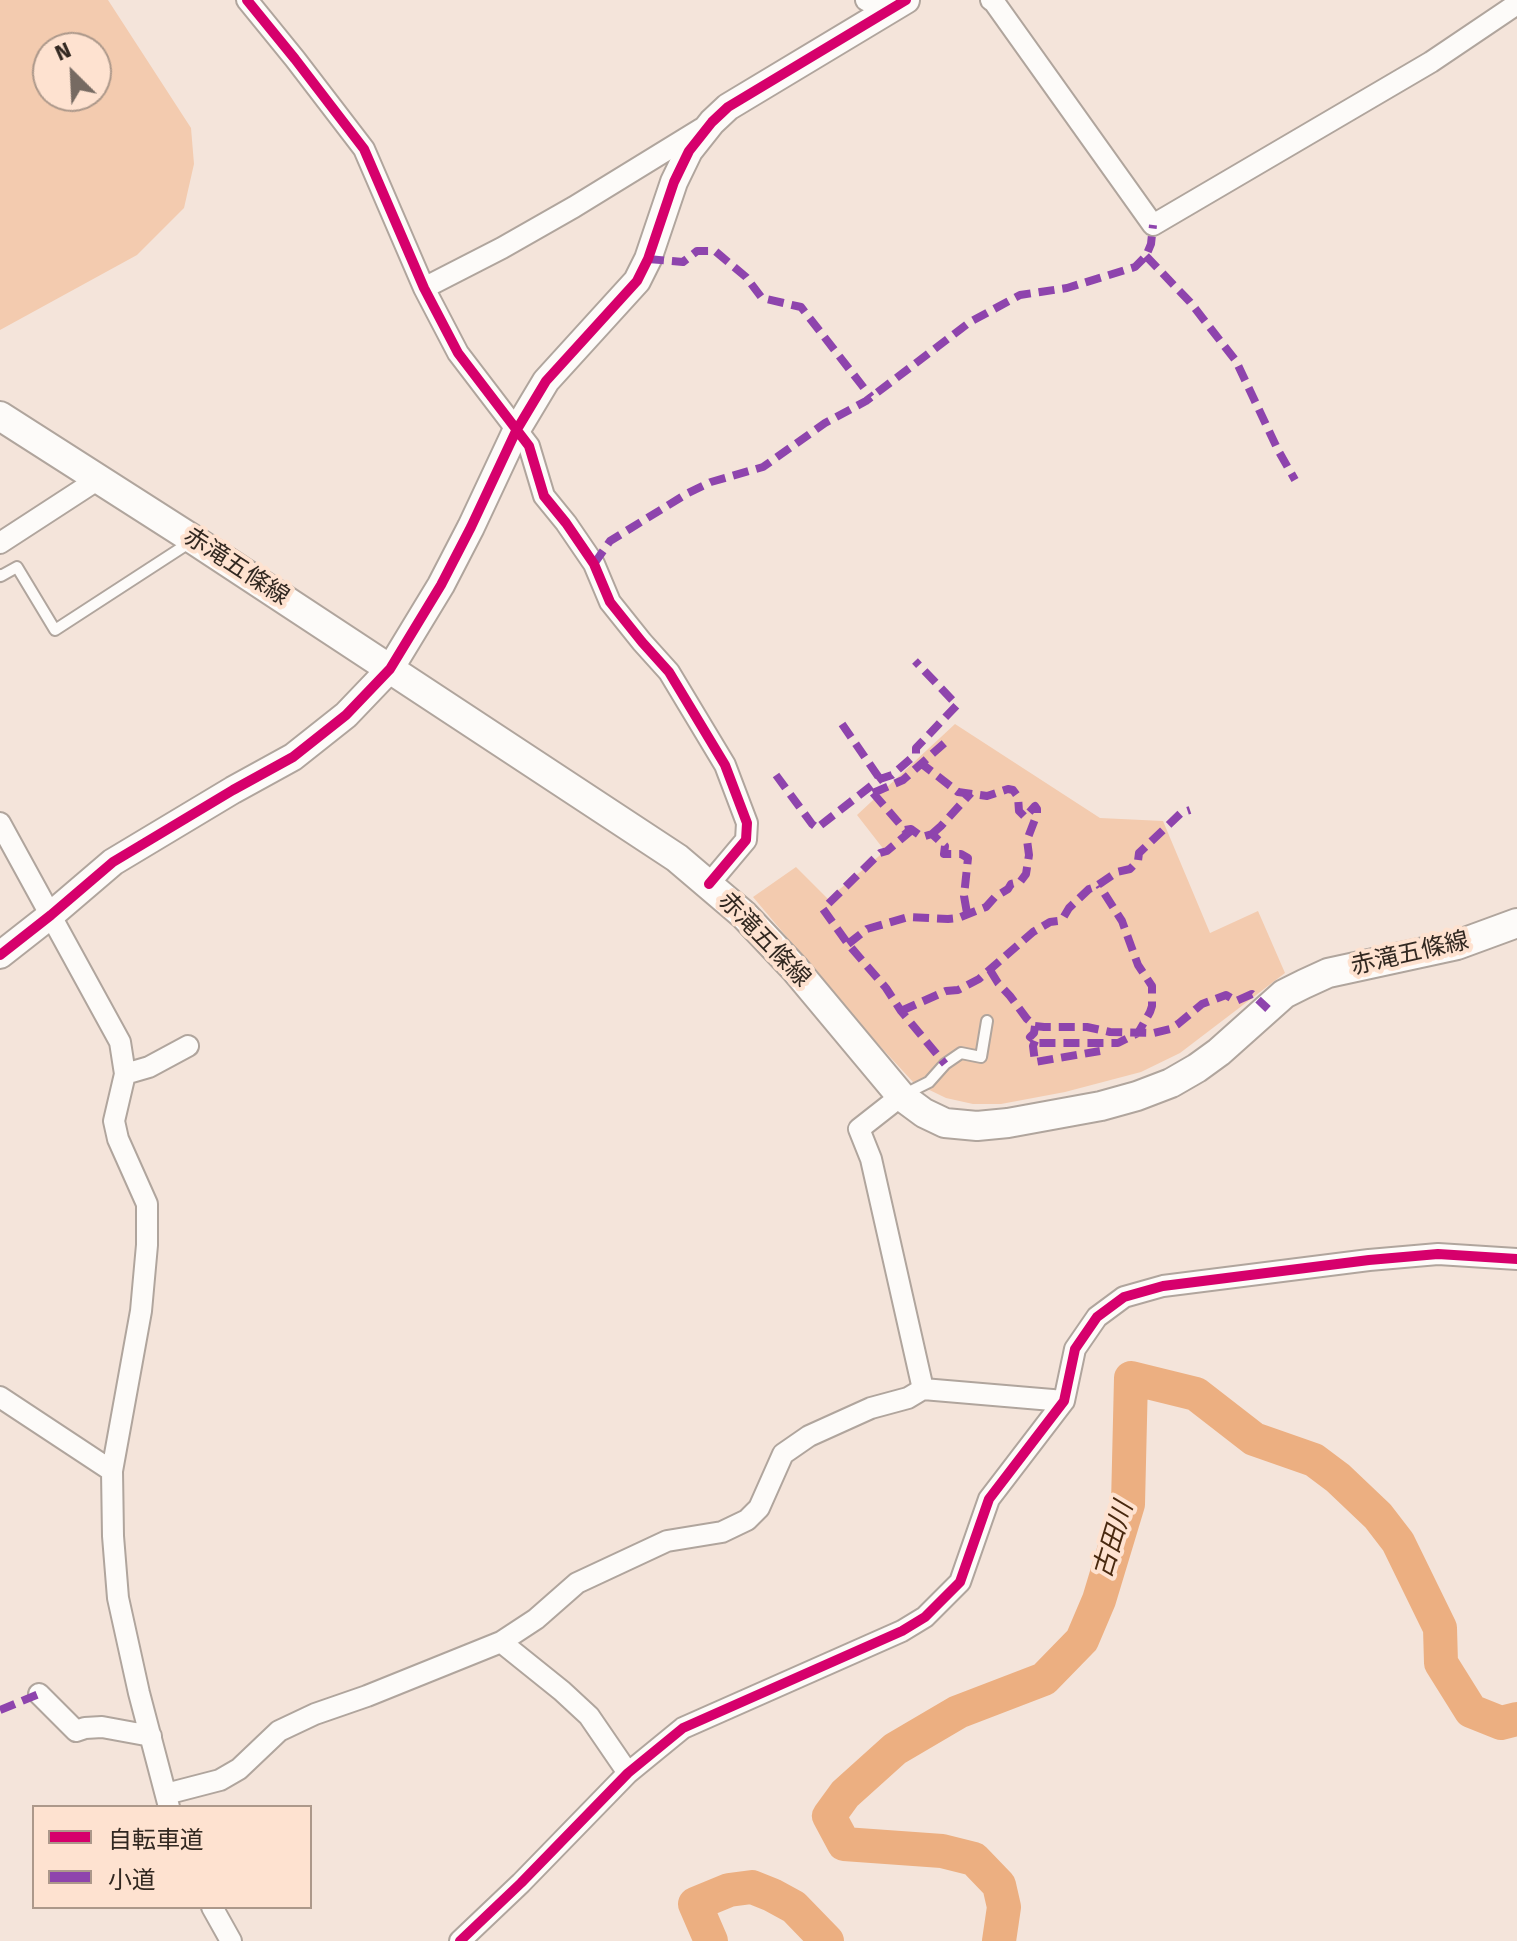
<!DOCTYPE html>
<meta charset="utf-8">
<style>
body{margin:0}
#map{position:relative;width:1517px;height:1941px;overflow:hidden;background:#f4e4da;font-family:"Fira Sans","Noto Sans JP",sans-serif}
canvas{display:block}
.legend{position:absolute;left:32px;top:1805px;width:280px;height:104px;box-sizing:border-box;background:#fee2d0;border:2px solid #ac988a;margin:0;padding:10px 14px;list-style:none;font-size:24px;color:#322821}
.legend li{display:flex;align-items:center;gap:16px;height:40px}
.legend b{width:40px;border:2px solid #ac988a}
.north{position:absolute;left:32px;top:32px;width:80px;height:80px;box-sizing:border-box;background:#fee2d0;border:2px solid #ac988a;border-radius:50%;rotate:336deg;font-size:22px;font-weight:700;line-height:32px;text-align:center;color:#322821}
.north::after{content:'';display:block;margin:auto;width:28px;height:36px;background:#766a62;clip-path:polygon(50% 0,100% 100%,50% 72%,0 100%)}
</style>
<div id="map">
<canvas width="1517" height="1941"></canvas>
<ul class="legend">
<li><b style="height:10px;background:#d6006c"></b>自転車道</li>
<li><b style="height:10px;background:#8e44ad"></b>小道</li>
</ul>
<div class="north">N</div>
</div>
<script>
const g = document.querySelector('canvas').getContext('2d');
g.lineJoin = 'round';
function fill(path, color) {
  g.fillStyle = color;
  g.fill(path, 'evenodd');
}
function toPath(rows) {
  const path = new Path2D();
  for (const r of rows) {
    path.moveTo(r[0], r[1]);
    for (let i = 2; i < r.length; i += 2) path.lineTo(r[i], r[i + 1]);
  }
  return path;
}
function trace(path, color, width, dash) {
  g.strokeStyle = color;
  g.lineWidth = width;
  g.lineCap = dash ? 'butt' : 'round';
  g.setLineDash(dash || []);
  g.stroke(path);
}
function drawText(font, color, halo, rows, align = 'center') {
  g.font = font + ' "Fira Sans","Noto Sans JP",sans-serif';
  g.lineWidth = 8;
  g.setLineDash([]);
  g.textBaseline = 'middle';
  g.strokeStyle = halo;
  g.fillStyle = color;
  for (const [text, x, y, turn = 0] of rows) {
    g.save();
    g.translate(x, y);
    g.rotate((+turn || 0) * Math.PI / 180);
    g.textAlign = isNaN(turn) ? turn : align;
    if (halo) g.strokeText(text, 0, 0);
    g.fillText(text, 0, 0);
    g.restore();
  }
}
fill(toPath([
 [0,0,108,0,191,128,194,164,184,208,137,255,0,330],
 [48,48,96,48,96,96,48,96],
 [955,724,1100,818,1163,821,1210,933,1258,911,1285,973,1180,1053,1141,1072,1065,1092,1001,1104,973,1104,946,1098,913,1082,867,1032,753,897,796,867,828,899,885,851,857,815]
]), '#f3cbaf');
trace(toPath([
 [711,1941,695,1904,729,1890,752,1887,772,1895,794,1907,827,1941],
 [999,1941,1004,1907,999,1885,974,1859,942,1851,844,1844,829,1816,845,1794,895,1749,958,1712,1044,1679,1082,1640,1099,1600,1128,1504,1131,1378,1196,1394,1254,1439,1314,1460,1338,1478,1378,1516,1398,1542,1440,1628,1441,1663,1471,1711,1501,1723,1517,1719]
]), '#ecaf81', 34);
const service = toPath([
 [0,575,1,576,17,567,55,630,192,541],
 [903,1095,929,1082,945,1064,961,1053,981,1057,987,1021]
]);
const minor = toPath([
 [247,0,295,59,364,149,424,288,458,353,529,446,544,496,566,523,594,564,610,602,642,642,669,672,725,765,747,823,746,840,709,884],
 [866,0,888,11],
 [991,0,994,2,1153,225,1431,62,1517,4],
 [424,288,502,248,574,207,701,129],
 [0,543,100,478],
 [0,823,120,1042,125,1074,114,1121,118,1139,147,1204,147,1245,141,1311,112,1471,113,1536,118,1598,139,1693,169,1807],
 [125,1074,149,1067,188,1046],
 [901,1096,859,1129,871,1159,923,1389],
 [0,1397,112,1471],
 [501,1642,562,1691,589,1716,628,1773],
 [39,1694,76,1731,85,1728,102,1727,151,1736],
 [166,1794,220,1780,239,1769,279,1731,315,1714,367,1696,501,1642,536,1619,577,1583,667,1541,722,1532,747,1520,759,1508,783,1454,809,1436,871,1408,908,1398,923,1389,1064,1401],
 [212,1907,231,1941],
 [460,1941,521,1883,628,1773,683,1728,902,1631,925,1617,960,1582,989,1499,1064,1401,1075,1349,1097,1317,1124,1297,1163,1286,1369,1260,1438,1254,1517,1259]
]);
const tertiary = toPath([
 [0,955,51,915,113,862,233,790,293,757,346,715,390,669,441,585,471,527,516,431,546,381,637,281,648,259,674,182,689,151,712,122,728,107,906,0]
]);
const secondary = toPath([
 [0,416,194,540,677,858,744,915,795,969,901,1096,924,1113,945,1123,977,1126,1008,1123,1101,1106,1137,1096,1171,1083,1197,1068,1219,1052,1284,994,1304,984,1328,973,1457,945,1517,923]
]);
trace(service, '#b0a59d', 14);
trace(minor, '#b0a59d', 24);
trace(tertiary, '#b0a59d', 30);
trace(secondary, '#b0a59d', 32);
trace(service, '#fdfbf9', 10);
trace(minor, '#fdfbf9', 20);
trace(tertiary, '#fdfbf9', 26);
trace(secondary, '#fdfbf9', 28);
trace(toPath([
 [1146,256,1190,302,1236,361,1278,450,1295,480],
 [648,259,683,262,697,251,715,251,746,277,762,298,801,307,871,397],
 [594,564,610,541,688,493,711,482,763,467,825,423,866,401,970,322,1020,295,1067,288,1135,267,1146,256,1151,244,1153,225],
 [842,724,880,779],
 [776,775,812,824,817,828,880,779,892,775,916,754,916,748,957,705,915,661],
 [873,793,905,830,911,829,922,837,932,834,945,846,944,854,961,854,968,858,964,896,967,913],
 [873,793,903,780,949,739],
 [912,830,887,851,880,853,823,909,848,944,886,988,901,1011,945,1064],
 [932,834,941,826,971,793],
 [848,944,867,929,908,917,948,919,958,918,986,907,995,897,1008,889,1011,884,1020,882,1026,874,1029,855,1027,840,1037,814,1037,809,1035,806,1025,817,1019,811,1018,797,1013,790,1008,789,987,796,958,792,922,764],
 [990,970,998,983,1010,996,1027,1019,1035,1026,1044,1027,1087,1027,1110,1032,1154,1033,1170,1029,1178,1024,1202,1004,1226,995,1236,1001,1252,994,1268,1009],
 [901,1011,946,991,958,990,979,979,1033,932,1050,922,1058,921,1063,918,1069,908,1089,889,1095,887,1117,872,1130,869,1138,861,1139,853,1181,813,1190,810],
 [1035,1026,1034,1033,1030,1037,1039,1043,1118,1043,1138,1033,1150,1012,1152,1006,1152,986,1138,965,1122,921,1099,885],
 [1035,1041,1033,1046,1035,1062,1100,1051],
 [0,1710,39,1694]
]), '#8e44ad', 8, [16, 8]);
trace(toPath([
 [247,0,295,59,364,149,424,288,458,353,529,446,544,496,566,523,594,564,610,602,642,642,669,672,725,765,747,823,746,840,709,884],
 [0,955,51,915,113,862,233,790,293,757,346,715,390,669,441,585,471,527,516,431,546,381,637,281,648,259,674,182,689,151,712,122,728,107,906,0],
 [460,1941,521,1883,628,1773,683,1728,902,1631,925,1617,960,1582,989,1499,1064,1401,1075,1349,1097,1317,1124,1297,1163,1286,1369,1260,1438,1254,1517,1259]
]), '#d6006c', 10);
drawText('24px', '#322821', '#fee2d0', [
 ["赤滝五條線",236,567,33],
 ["赤滝五條線",764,940,46],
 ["赤滝五條線",1410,954,-13]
]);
drawText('italic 26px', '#49290f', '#fee2d0', [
 ["古田川",1114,1540,-73]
]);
</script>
